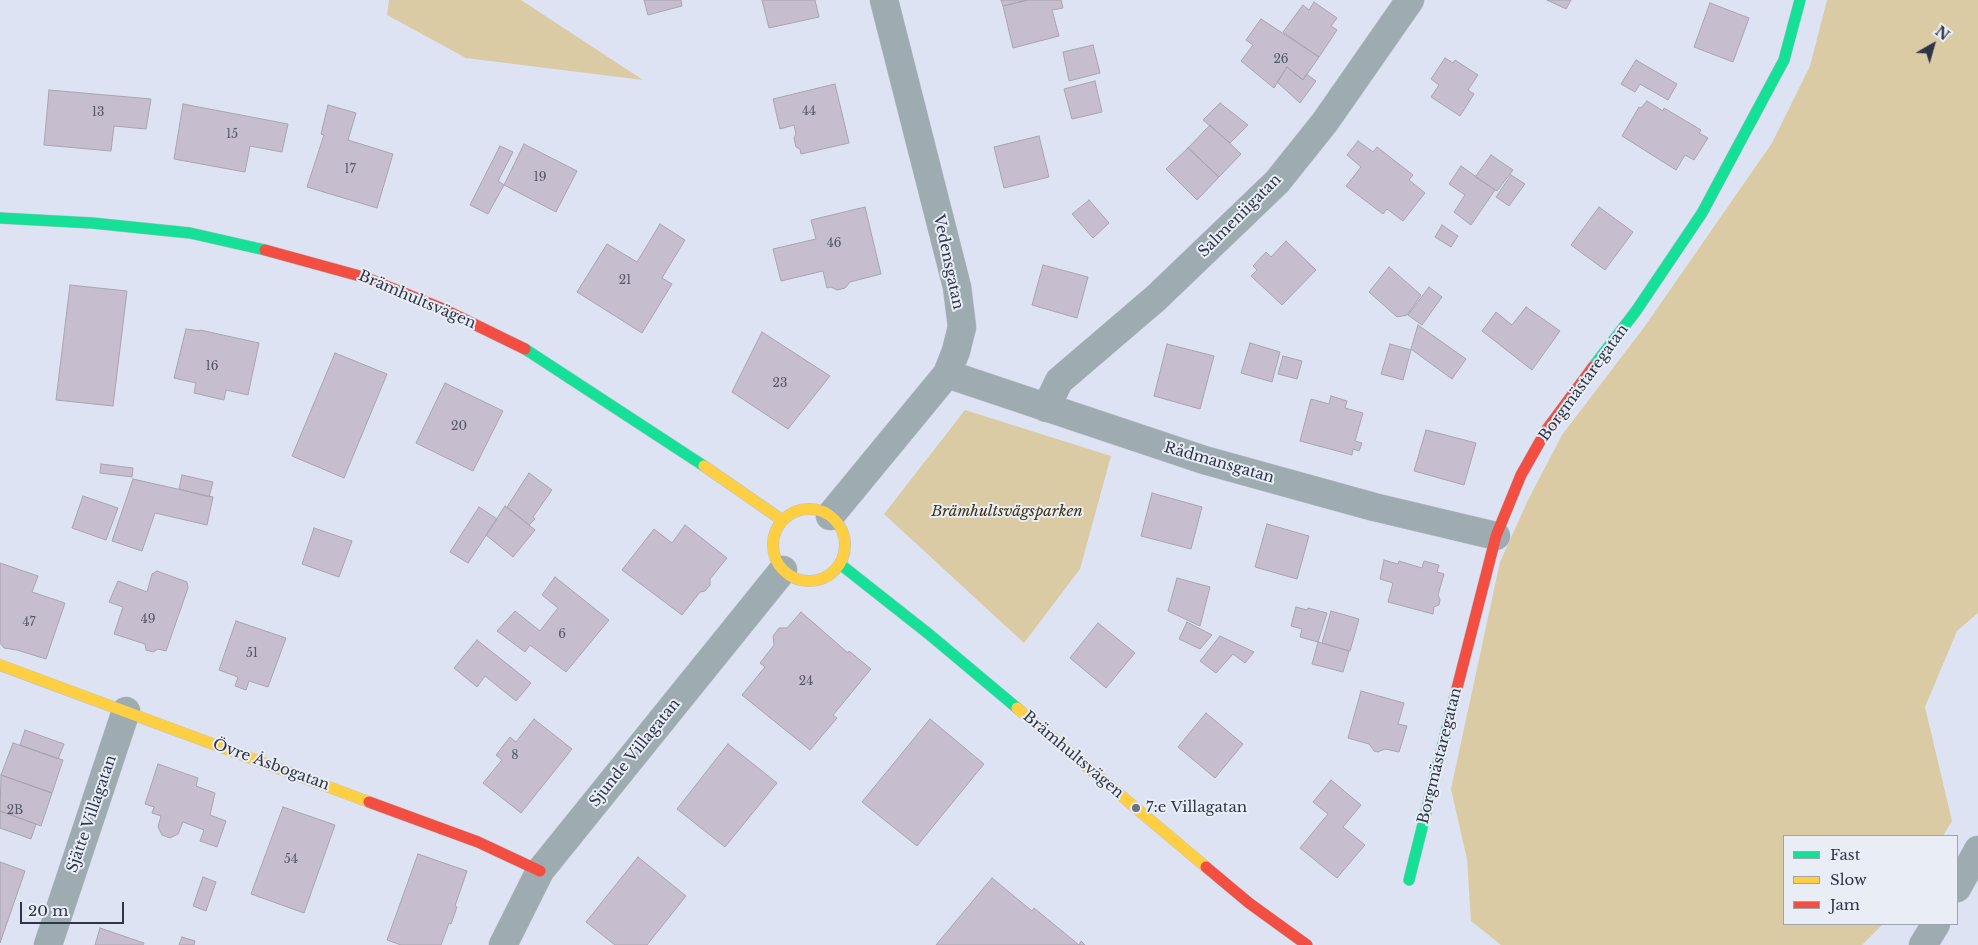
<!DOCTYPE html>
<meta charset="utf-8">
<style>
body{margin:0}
#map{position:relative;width:1978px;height:945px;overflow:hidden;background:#dde3f2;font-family:"Libre Baskerville",serif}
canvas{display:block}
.legend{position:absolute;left:1783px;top:835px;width:175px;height:90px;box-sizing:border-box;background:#e8edf6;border:1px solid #9ea3b0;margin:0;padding:6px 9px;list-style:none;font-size:15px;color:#2e3547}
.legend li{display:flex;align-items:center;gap:10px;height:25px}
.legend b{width:25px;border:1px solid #9ea3b0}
.north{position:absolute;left:1908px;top:20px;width:50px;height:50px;-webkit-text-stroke:4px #e8edf6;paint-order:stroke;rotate:38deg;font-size:14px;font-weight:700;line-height:20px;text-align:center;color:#2e3547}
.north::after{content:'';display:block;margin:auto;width:18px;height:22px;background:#2e3547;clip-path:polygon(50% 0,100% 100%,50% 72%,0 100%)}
.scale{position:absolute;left:20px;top:902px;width:104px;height:22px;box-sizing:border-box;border:2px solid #2e3547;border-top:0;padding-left:6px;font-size:15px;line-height:18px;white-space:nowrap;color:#2e3547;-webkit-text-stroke:4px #e8edf6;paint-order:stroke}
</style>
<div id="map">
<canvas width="1978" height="945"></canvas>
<ul class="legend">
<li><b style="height:6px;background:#16e098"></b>Fast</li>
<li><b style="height:6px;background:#ffcf43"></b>Slow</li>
<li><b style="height:6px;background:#f24e42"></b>Jam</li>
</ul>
<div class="north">N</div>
<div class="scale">20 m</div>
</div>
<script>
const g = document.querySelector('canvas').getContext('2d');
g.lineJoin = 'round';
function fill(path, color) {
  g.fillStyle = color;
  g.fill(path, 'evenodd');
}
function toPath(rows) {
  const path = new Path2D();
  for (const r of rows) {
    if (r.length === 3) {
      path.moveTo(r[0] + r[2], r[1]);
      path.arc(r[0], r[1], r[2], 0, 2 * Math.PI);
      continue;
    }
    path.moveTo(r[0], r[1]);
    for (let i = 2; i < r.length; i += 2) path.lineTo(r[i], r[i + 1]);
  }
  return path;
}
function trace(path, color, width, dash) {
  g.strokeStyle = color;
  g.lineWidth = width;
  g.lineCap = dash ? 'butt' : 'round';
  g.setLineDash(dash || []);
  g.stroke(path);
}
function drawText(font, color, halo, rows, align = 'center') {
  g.font = font + ' "Libre Baskerville",serif';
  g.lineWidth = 4;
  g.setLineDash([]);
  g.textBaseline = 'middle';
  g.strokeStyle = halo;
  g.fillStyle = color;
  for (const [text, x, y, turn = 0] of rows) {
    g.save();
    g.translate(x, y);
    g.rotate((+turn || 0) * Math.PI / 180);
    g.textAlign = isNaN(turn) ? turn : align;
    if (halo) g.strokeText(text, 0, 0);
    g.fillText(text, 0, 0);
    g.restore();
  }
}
fill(toPath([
 [389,0,521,0,643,80,466,58,387,15],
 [1827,0,1978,0,1978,613,1957,631,1925,707,1952,821,1943,836,1784,836,1784,924,1883,924,1862,945,1501,945,1471,921,1467,859,1451,789,1500,562,1528,500,1562,435,1645,326,1772,143,1810,66],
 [965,410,1111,456,1080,569,1024,643,884,514]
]), '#dbcba5');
const building = toPath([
 [644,0,681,0,682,6,648,15,644,0],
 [762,0,815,0,819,17,769,28,762,0],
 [1001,0,1028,0,1003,6,1001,0],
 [1028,0,1061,0,1063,8,1052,10,1059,36,1013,48,1003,6,1028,0],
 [1547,0,1571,0,1566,9,1547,0],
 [1314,2,1337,18,1331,26,1337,30,1319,57,1283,32,1303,5,1309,10,1314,2],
 [1710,3,1749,18,1733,62,1694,47,1710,3],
 [1261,19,1319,57,1303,80,1287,67,1274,88,1241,61,1253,45,1246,40,1261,19],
 [1093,45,1100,73,1069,81,1063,52,1093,45],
 [1445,58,1453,63,1455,60,1478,75,1468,90,1474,94,1460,116,1431,97,1439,85,1431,79,1445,58],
 [1636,60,1677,84,1668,100,1640,84,1635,92,1621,84,1636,60],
 [1287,67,1303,80,1306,74,1316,81,1300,103,1277,82,1287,67],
 [1095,81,1102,112,1072,119,1064,89,1095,81],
 [835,84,849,143,801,154,800,149,796,147,794,138,796,134,794,125,780,129,773,99,835,84],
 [49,90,151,99,146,129,114,126,111,151,44,145,49,90],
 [1647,101,1663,111,1664,108,1701,130,1699,133,1708,138,1694,160,1685,155,1676,170,1622,136,1639,107,1641,108,1647,101],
 [1220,103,1248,125,1230,143,1203,120,1220,103],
 [183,104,288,124,282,152,250,146,245,172,174,159,183,104],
 [328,105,356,113,348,140,393,154,377,208,307,187,324,135,321,134,328,105],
 [1210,125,1241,154,1219,177,1188,148,1210,125],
 [1039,136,1049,177,1004,188,994,147,1039,136],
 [1358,141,1373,152,1377,147,1413,175,1409,180,1425,193,1403,221,1387,209,1383,214,1346,186,1361,167,1347,155,1358,141],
 [524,144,577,171,556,212,504,185,524,144],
 [500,146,513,152,498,181,504,185,488,214,470,205,500,146],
 [1188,148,1219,177,1197,200,1166,169,1188,148],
 [1491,155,1513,170,1497,191,1475,177,1491,155],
 [1461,166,1495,190,1471,225,1454,212,1465,195,1449,184,1461,166],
 [1511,175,1525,184,1509,206,1496,197,1511,175],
 [1089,200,1109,223,1093,238,1072,214,1089,200],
 [865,207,881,274,850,282,845,288,837,290,831,287,827,288,823,271,781,281,773,249,816,239,811,220,865,207],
 [1599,207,1633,232,1605,270,1571,245,1599,207],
 [660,224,685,240,662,278,672,284,642,333,577,292,607,244,637,262,660,224],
 [1442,225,1458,236,1451,247,1435,237,1442,225],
 [1286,241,1316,270,1282,305,1251,276,1257,270,1253,266,1266,252,1271,257,1286,241],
 [1043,265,1088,277,1077,318,1032,305,1043,265],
 [1389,267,1421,295,1407,315,1397,317,1369,292,1389,267],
 [70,285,127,291,113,406,56,400,70,285],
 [1429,287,1442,297,1422,325,1408,315,1429,287],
 [1526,307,1560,331,1532,370,1482,331,1496,312,1512,325,1526,307],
 [1418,325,1466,359,1452,379,1411,349,1418,325],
 [186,329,200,331,200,330,259,343,248,395,226,390,224,400,194,393,196,383,174,378,186,329],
 [762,332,830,376,788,429,732,392,762,332],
 [1250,343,1280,352,1272,382,1241,373,1250,343],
 [1167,344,1214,356,1200,409,1154,396,1167,344],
 [1390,344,1411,350,1403,380,1381,374,1390,344],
 [335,353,387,374,344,478,292,456,335,353],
 [1283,356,1302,361,1297,379,1278,374,1283,356],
 [445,383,503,411,473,471,416,443,445,383],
 [1331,396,1347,401,1345,408,1363,413,1355,441,1362,443,1359,451,1353,449,1352,455,1300,441,1311,399,1329,404,1331,396],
 [1426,430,1476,443,1464,485,1414,471,1426,430],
 [101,464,133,468,132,477,100,473,101,464],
 [529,473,552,490,533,517,535,519,529,525,507,507,529,473],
 [182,475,213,482,209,497,179,489,182,475],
 [133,479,213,497,207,525,155,513,142,551,112,541,133,479],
 [1152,493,1202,507,1191,549,1141,536,1152,493],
 [83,496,118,508,106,540,72,528,83,496],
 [505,506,535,530,513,557,486,535,505,506],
 [479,507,497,519,468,563,450,552,479,507],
 [1267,524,1309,536,1297,579,1255,567,1267,524],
 [685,525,727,558,710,579,710,585,705,591,700,592,682,615,622,570,654,529,672,543,685,525],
 [314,528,352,541,339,577,302,564,314,528],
 [1384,560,1398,564,1399,561,1422,568,1424,561,1439,565,1437,572,1444,574,1438,595,1440,600,1439,605,1434,607,1433,614,1388,602,1393,583,1380,579,1384,560],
 [0,563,38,576,32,592,65,603,46,659,17,650,4,648,0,643,0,563],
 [157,571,187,582,188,588,166,651,158,649,153,652,146,650,145,644,114,634,123,607,109,602,118,581,147,592,152,574,157,571],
 [555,577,609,620,566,672,530,645,525,652,497,631,515,611,540,631,558,608,542,595,555,577],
 [1177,578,1210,587,1200,626,1168,611,1177,578],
 [1296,607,1307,610,1308,608,1327,613,1318,642,1300,637,1302,629,1291,626,1296,607],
 [1331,611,1359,619,1350,651,1322,643,1331,611],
 [801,612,848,653,849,651,871,669,833,715,837,718,810,750,742,695,765,667,760,663,774,645,773,636,779,628,787,628,801,612],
 [236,621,286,638,268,687,249,681,246,690,235,686,238,677,219,670,236,621],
 [1187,622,1212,635,1200,649,1179,639,1187,622],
 [1098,623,1135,653,1106,688,1070,658,1098,623],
 [1220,636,1254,652,1245,663,1233,654,1216,673,1200,661,1220,636],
 [477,640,531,683,516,701,485,676,477,687,454,668,477,640],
 [1318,642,1349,651,1343,672,1312,664,1318,642],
 [1361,691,1404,703,1398,724,1407,726,1399,752,1385,749,1378,752,1374,751,1369,744,1348,738,1361,691],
 [1206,713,1243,744,1215,778,1178,747,1206,713],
 [534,719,572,749,521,813,483,783,502,760,496,755,510,737,516,742,534,719],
 [930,719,984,764,917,846,862,802,930,719],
 [25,730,64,744,58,759,20,745,25,730],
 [13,743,63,760,52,793,1,775,13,743],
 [728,744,777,783,725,847,677,809,728,744],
 [158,764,198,778,196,786,215,793,210,815,226,821,217,847,200,841,204,830,183,822,178,834,170,838,162,835,158,827,161,816,152,813,154,807,145,804,158,764],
 [1,775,52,793,41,826,0,811,1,775],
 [1331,780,1361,805,1343,827,1365,845,1337,878,1300,848,1328,814,1313,802,1331,780],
 [283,807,335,825,304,913,251,894,283,807],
 [0,811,36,824,31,839,0,828,0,811],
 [418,854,467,871,455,906,457,907,451,924,449,923,441,945,401,945,387,940,418,854],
 [638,857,686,896,647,945,615,945,586,922,638,857],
 [0,862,25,871,0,943,0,862],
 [203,877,216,882,206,911,193,906,203,877],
 [992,878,1032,911,1034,908,1079,945,1081,941,1085,945,936,945,992,878],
 [100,928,144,943,143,945,95,945,100,928],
 [182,937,195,941,194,945,179,945,182,937]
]);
fill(building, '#c6bdcf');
trace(building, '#a8a4b1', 1);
const street = toPath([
 [947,374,1204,460,1374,507,1496,536],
 [1046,408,1059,381,1156,298,1277,182,1325,122,1410,0],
 [830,516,947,374,956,351,962,327,957,287,884,0],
 [1957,888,1978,850],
 [48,945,126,711],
 [503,945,540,871,783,570],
 [1923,945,1936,924]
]);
const fast = toPath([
 [0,218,92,223,190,233,265,250],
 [525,349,704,466],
 [1593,367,1636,311,1702,213,1784,60,1800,0],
 [840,564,930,635,1017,708],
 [1409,880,1455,696]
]);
const slow = toPath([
 [704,466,782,520],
 [809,545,36],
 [0,665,369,802],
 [1017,708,1206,867]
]);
const jam = toPath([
 [265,250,367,278,441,308,525,349],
 [1455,696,1496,536,1521,475,1547,429,1593,367],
 [369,802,478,842,540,871],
 [1206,867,1249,903,1307,945]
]);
trace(street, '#bcc1ce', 29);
trace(fast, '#bcc1ce', 12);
trace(slow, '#bcc1ce', 12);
trace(jam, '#bcc1ce', 12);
trace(street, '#9eabb1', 28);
trace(fast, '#16e098', 11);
trace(slow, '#ffcf43', 11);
trace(jam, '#f24e42', 11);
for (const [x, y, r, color] of [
 [1136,808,5,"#6b7283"]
]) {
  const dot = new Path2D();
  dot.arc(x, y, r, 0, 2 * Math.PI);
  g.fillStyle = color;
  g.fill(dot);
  trace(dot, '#e8edf6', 2);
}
drawText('12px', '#545769', null, [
 ["26",1281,60],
 ["44",809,112],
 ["13",98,113],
 ["15",232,135],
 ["17",350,170],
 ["19",540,178],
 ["46",834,244],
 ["21",625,281],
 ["16",212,367],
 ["23",780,384],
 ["20",459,427],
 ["49",148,620],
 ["47",29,623],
 ["6",562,635],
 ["51",252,654],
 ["24",806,682],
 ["8",515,756],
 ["2B",15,811],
 ["54",291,860]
]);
drawText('15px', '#2e3547', '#e8edf6', [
 ["Salmeniigatan",1240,216,-45],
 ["Vedensgatan",948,262,78],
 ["Brämhultsvägen",417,300,23],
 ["Borgmästaregatan",1584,383,-54],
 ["Rådmansgatan",1219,463,16],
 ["Sjunde Villagatan",635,753,-51],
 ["Brämhultsvägen",1073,755,40],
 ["Borgmästaregatan",1440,756,-76],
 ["Övre Åsbogatan",271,765,20],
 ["Sjätte Villagatan",92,814,-71]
]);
drawText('italic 15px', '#40320d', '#e8edf6', [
 ["Brämhultsvägsparken",1007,512]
]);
drawText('15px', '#2e3547', '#e8edf6', [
 ["7:e Villagatan",1146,808]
], 'left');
</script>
